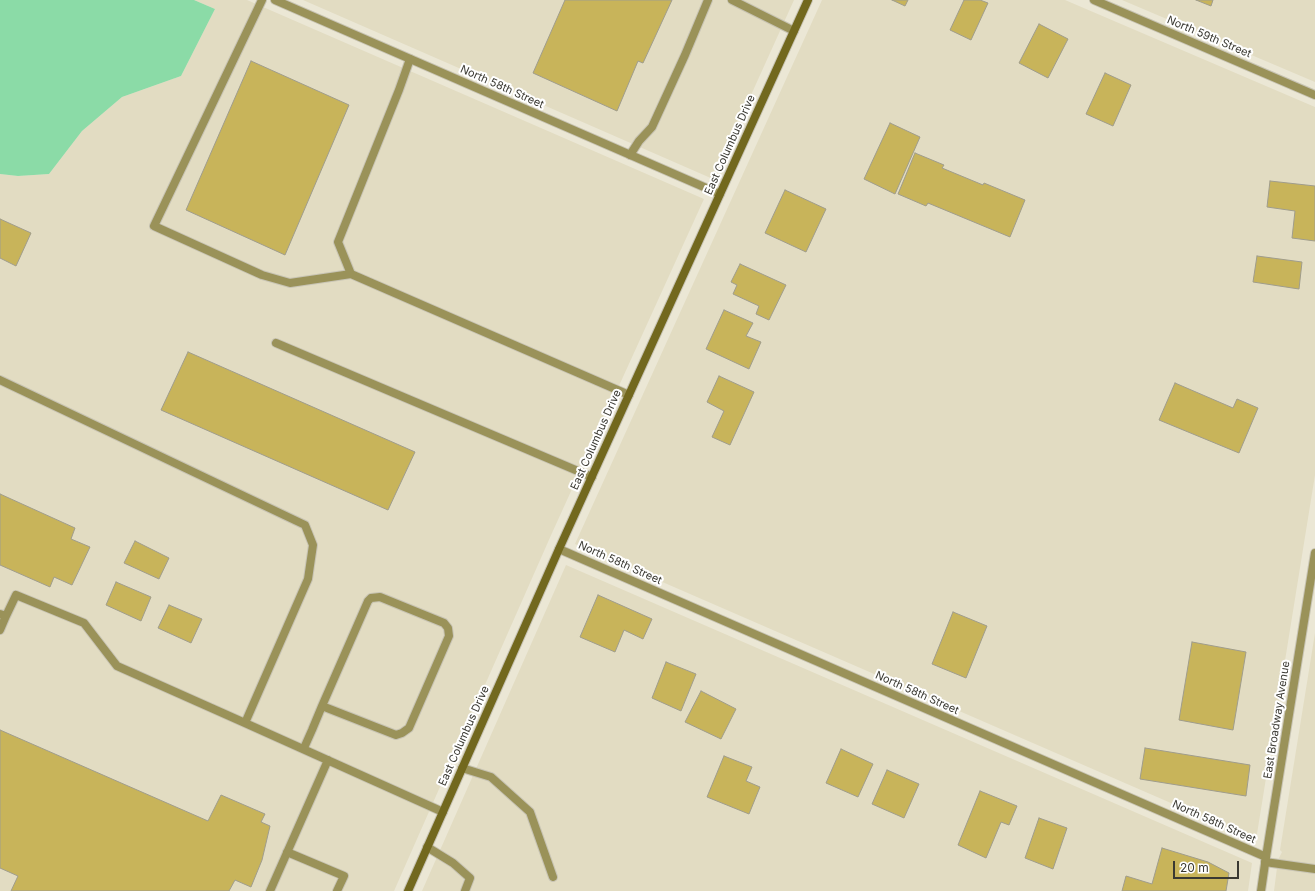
<!DOCTYPE html>
<style>
body{margin:0}
#map{position:relative;width:1315px;height:891px;overflow:hidden;background:#ebe7d5;font-family:Inter,sans-serif}
canvas{display:block}
.scale{position:absolute;left:1173px;top:861px;width:66px;height:18px;box-sizing:border-box;border:2px solid #3a3932;border-top:0;padding-left:5px;font-size:12px;line-height:14px;white-space:nowrap;color:#3a3932;-webkit-text-stroke:3px #fff;paint-order:stroke}
</style>
<div id="map">
<canvas width="1315" height="891"></canvas>
<div class="scale">20 m</div>
</div>
<script>
const g = document.querySelector('canvas').getContext('2d');
g.lineJoin = 'round';
function fill(path, color) {
  g.fillStyle = color;
  g.fill(path, 'evenodd');
}
function toPath(rows) {
  const path = new Path2D();
  for (const r of rows) {
    path.moveTo(r[0], r[1]);
    for (let i = 2; i < r.length; i += 2) path.lineTo(r[i], r[i + 1]);
  }
  return path;
}
function trace(path, color, width, dash) {
  g.strokeStyle = color;
  g.lineWidth = width;
  g.lineCap = dash ? 'butt' : 'round';
  g.setLineDash(dash || []);
  g.stroke(path);
}
function drawText(font, color, halo, rows, align = 'center') {
  g.font = font + ' Inter,sans-serif';
  g.lineWidth = 4;
  g.setLineDash([]);
  g.textBaseline = 'middle';
  g.strokeStyle = halo;
  g.fillStyle = color;
  for (const [text, x, y, turn = 0] of rows) {
    g.save();
    g.translate(x, y);
    g.rotate((+turn || 0) * Math.PI / 180);
    g.textAlign = isNaN(turn) ? turn : align;
    if (halo) g.strokeText(text, 0, 0);
    g.fillText(text, 0, 0);
    g.restore();
  }
}
fill(toPath([
 [194,0,247,0,704,199,552,533,394,891,0,891,0,174,18,176,49,174,82,131,122,97,181,76,215,9],
 [303,0,794,0,713,179],
 [822,0,1065,0,1315,107,1315,475,1256,840,575,544],
 [1122,0,1315,0,1315,82],
 [566,565,1252,863,1248,891,422,891],
 [1315,633,1315,891,1274,891,1278,860,1282,852,1280,850]
]), '#e2dcc2');
fill(toPath([
 [0,0,194,0,215,9,181,76,122,97,82,131,49,174,18,176,0,174]
]), '#8bdba7');
const building = toPath([
 [565,0,672,0,643,63,638,61,617,111,533,73,565,0],
 [892,0,908,0,905,6,892,0],
 [964,0,980,0,988,3,971,40,950,30,964,0],
 [1196,0,1213,0,1211,6,1196,0],
 [1039,24,1068,39,1048,78,1019,63,1039,24],
 [251,61,349,105,285,255,186,210,251,61],
 [1105,73,1131,85,1113,126,1086,114,1105,73],
 [890,123,920,137,895,194,864,179,890,123],
 [915,153,944,165,942,168,983,185,984,183,1025,200,1010,237,928,203,926,206,898,194,915,153],
 [1270,181,1315,186,1315,241,1292,238,1295,211,1267,207,1270,181],
 [785,190,826,209,806,252,765,233,785,190],
 [0,219,31,233,16,266,0,258,0,219],
 [1257,256,1302,262,1299,289,1253,282,1257,256],
 [740,264,786,285,769,320,756,314,759,306,733,294,737,285,731,282,740,264],
 [724,310,753,323,746,336,761,342,749,369,706,349,724,310],
 [188,352,415,452,388,510,161,410,188,352],
 [719,376,754,392,730,445,712,437,724,411,707,402,719,376],
 [1175,383,1233,408,1237,399,1258,408,1239,453,1159,420,1175,383],
 [0,494,75,528,71,539,90,547,72,585,54,577,50,587,0,565,0,494],
 [135,541,169,558,159,579,124,563,135,541],
 [116,582,151,597,141,621,106,605,116,582],
 [598,595,652,619,643,639,624,630,615,652,580,637,598,595],
 [169,605,202,619,191,643,158,628,169,605],
 [953,612,987,626,966,678,932,664,953,612],
 [1192,642,1246,652,1233,730,1179,720,1192,642],
 [666,662,696,674,681,711,652,698,666,662],
 [701,691,736,709,721,739,685,722,701,691],
 [0,730,208,821,221,795,265,814,261,822,270,826,262,860,251,887,235,880,229,891,11,891,18,876,0,868,0,730],
 [1145,748,1250,765,1246,796,1140,779,1145,748],
 [841,749,873,764,858,797,826,783,841,749],
 [724,756,752,767,746,781,760,787,749,814,707,797,724,756],
 [887,770,919,784,904,818,872,804,887,770],
 [980,791,1017,806,1009,825,1001,822,986,858,958,845,980,791],
 [1039,818,1067,828,1053,869,1025,858,1039,818],
 [1162,848,1208,862,1229,873,1226,891,1122,891,1126,876,1152,884,1162,848]
]);
fill(building, '#c8b45a');
trace(building, '#a09d8c', 1);
const service = toPath([
 [262,0,154,226,262,275,290,283,351,274],
 [732,0,794,31],
 [410,59,399,90,338,242,351,274,629,395],
 [630,155,639,141,652,127,685,55,708,0],
 [276,343,592,477],
 [0,380,305,525,313,545,308,579,245,723,443,812],
 [0,614,6,616,0,630],
 [6,616,16,595,84,623,117,666,245,723],
 [304,748,312,730,322,706,368,601,371,598,380,597,444,623,448,628,449,636,409,728,402,733,396,735,322,706],
 [462,768,491,777,530,812,553,877],
 [427,847,453,863,470,878,465,891],
 [287,852,344,876,337,891],
 [1265,862,1315,869],
 [270,891,328,760]
]);
const minor = toPath([
 [275,0,720,194],
 [1094,0,1315,95],
 [559,549,1266,857]
]);
const tertiary = toPath([
 [1261,891,1266,857,1315,553]
]);
const secondary = toPath([
 [408,891,559,549,808,0]
]);
trace(service, '#c8c4b4', 10);
trace(minor, '#c8c4b4', 10);
trace(tertiary, '#c8c4b4', 10);
trace(secondary, '#c8c4b4', 10);
trace(service, '#9a9259', 8);
trace(minor, '#9a9259', 8);
trace(tertiary, '#9a9259', 8);
trace(secondary, '#72681e', 8);
drawText('11px', '#3a3932', '#fff', [
 ["North 59th Street",1209,37,23],
 ["North 58th Street",502,87,24],
 ["East Columbus Drive",730,145,-66],
 ["East Columbus Drive",596,440,-66],
 ["North 58th Street",620,563,24],
 ["North 58th Street",917,693,24],
 ["East Broadway Avenue",1277,720,-81],
 ["East Columbus Drive",464,736,-66],
 ["North 58th Street",1214,822,24]
]);
</script>
